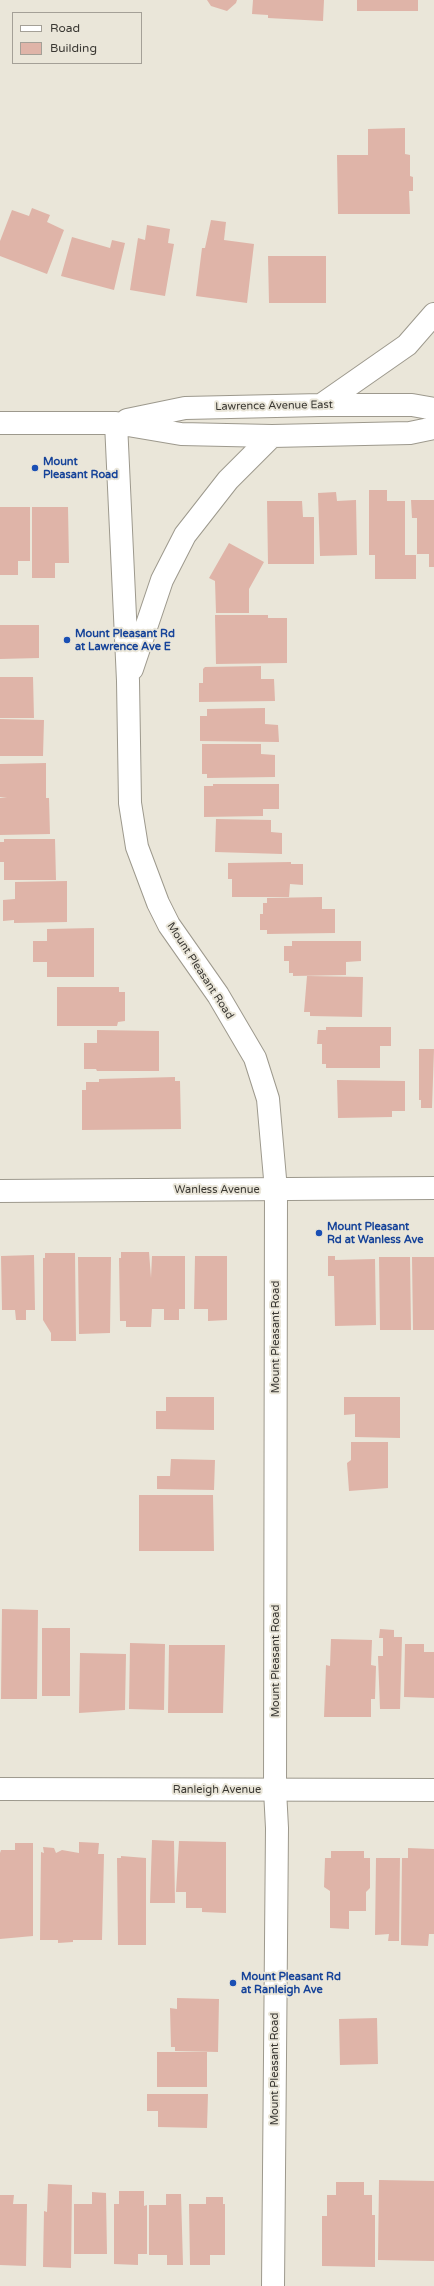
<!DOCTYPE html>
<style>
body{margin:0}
#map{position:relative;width:434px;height:2286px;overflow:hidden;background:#eae6d9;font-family:"Varela Round",sans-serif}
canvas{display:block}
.legend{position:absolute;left:12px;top:12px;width:130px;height:52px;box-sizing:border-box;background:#eae6d9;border:1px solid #a4a097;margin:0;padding:5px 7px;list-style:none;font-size:12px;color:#3a3833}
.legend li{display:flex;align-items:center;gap:8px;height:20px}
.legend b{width:20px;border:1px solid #a4a097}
</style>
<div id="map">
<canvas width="434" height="2286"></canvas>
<ul class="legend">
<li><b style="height:5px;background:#fff"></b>Road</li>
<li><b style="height:11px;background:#dfb4a8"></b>Building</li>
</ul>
</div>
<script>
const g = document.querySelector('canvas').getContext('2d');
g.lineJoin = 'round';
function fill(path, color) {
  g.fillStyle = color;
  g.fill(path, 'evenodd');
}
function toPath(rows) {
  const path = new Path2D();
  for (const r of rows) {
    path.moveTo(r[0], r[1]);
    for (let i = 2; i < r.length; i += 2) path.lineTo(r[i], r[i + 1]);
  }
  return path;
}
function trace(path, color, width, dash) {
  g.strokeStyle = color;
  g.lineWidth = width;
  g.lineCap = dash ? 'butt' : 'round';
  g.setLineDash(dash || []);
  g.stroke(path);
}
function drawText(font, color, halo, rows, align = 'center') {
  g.font = font + ' "Varela Round",sans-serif';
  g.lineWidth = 4;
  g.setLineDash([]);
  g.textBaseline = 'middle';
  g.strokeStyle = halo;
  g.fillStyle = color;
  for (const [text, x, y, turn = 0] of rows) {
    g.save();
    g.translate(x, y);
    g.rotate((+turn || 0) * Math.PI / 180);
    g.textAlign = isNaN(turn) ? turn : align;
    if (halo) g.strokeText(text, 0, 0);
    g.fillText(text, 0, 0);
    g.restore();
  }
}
fill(toPath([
 [207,0,237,0,236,3,227,11,211,6],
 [253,0,324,0,323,21,268,18,268,15,252,14],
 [357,0,418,0,418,11,357,11],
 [405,128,405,154,410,155,410,176,413,177,413,191,409,191,410,214,338,214,337,155,368,155,368,129],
 [32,208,50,215,47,222,64,230,47,274,0,256,0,241,12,210,29,216],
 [211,220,226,222,224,240,254,244,247,303,196,296,202,248,205,248],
 [147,225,170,229,168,243,174,244,165,296,130,290,138,238,145,240],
 [72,237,110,248,112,240,125,243,114,290,61,276],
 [268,256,326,256,326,303,269,303],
 [369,490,387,490,387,501,405,501,405,555,416,555,416,579,375,579,375,555,369,555],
 [336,492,337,501,356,500,357,555,320,556,318,493],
 [411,500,434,500,434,567,429,567,429,554,417,554,417,518,412,518],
 [267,501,302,501,303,517,314,517,314,564,268,564],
 [0,507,30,507,30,561,18,561,18,575,0,575],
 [32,507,68,507,69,563,55,563,55,578,32,578],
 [229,543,264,562,249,589,249,613,216,613,215,581,209,578],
 [215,615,268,615,268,618,287,618,287,663,216,664],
 [0,625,39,625,39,658,0,659],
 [261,666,261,679,274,679,275,701,199,702,199,683,203,683,203,669,205,667],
 [0,677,33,677,34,718,0,718],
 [265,708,265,724,278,725,279,742,200,741,200,716,207,716,207,709],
 [0,719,44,720,43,756,0,756],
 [202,744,261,744,261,754,275,755,275,777,207,778,207,774,202,774],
 [46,763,46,798,49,798,50,834,0,835,0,798,7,798,0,797,0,764],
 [213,784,279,784,279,809,263,809,263,816,204,817,204,786,213,786],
 [216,819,271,820,271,832,282,833,282,854,215,852],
 [4,839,55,839,56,880,4,880,4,862,0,862,0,842,4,842],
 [291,862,291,864,303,864,303,885,290,884,289,897,232,897,232,879,228,879,228,863],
 [67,881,67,922,14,923,14,920,3,921,3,900,15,899,15,882],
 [322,897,322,909,335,909,335,933,267,934,267,930,260,930,260,914,263,914,263,903,267,903,267,898],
 [94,928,94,977,47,977,47,962,33,962,33,941,47,941,47,929],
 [292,941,361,941,361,961,346,962,346,975,293,976,293,973,289,973,289,961,284,961,284,946,292,946],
 [307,976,363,977,362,1017,310,1016,310,1012,304,1012],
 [57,987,119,987,119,992,125,992,125,1021,118,1022,117,1026,57,1026],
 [326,1027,391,1027,391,1046,380,1046,380,1068,326,1068,326,1064,322,1064,322,1044,317,1044,318,1030,326,1030],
 [97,1030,159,1031,159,1071,97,1071,96,1069,84,1069,84,1043,97,1043],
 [419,1049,434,1049,432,1108,421,1108,421,1100,419,1100],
 [175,1077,175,1081,180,1081,181,1129,82,1130,82,1090,86,1090,86,1082,99,1082,99,1079],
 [337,1080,405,1081,405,1111,392,1111,392,1117,338,1118],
 [121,1252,149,1252,151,1278,152,1256,185,1256,185,1309,179,1309,179,1320,164,1320,164,1309,152,1309,151,1327,126,1327,126,1321,120,1321,119,1258,121,1258],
 [45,1253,75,1253,76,1341,51,1341,51,1333,43,1320,43,1258,45,1258],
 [34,1255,35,1310,26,1310,26,1320,16,1320,15,1310,2,1310,1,1256],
 [195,1256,227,1256,227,1320,208,1321,208,1309,194,1309],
 [328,1256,335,1256,335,1260,375,1259,376,1325,335,1326,334,1276,328,1276],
 [78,1257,111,1257,110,1333,79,1334],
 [379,1257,410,1257,411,1330,380,1330],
 [412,1257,434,1257,434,1330,413,1330],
 [166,1397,214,1397,214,1430,156,1429,156,1411,166,1411],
 [344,1397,400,1397,400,1438,355,1437,355,1414,344,1415],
 [351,1442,388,1442,388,1488,349,1491,347,1463,351,1460],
 [171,1459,215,1460,214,1490,157,1489,157,1476,170,1476],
 [139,1495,213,1495,214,1551,139,1551],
 [2,1609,38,1610,37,1699,1,1699],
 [42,1628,70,1628,70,1696,42,1696],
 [380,1629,394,1630,394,1637,402,1637,400,1709,380,1709,378,1656,383,1656,383,1638,379,1638],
 [331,1639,372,1640,371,1665,376,1666,375,1699,371,1699,371,1717,324,1717,326,1665,330,1666],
 [130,1643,165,1644,164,1710,129,1709],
 [405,1644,424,1644,424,1652,434,1652,434,1698,404,1697],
 [169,1645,225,1645,223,1713,168,1713],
 [80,1653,126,1654,125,1710,79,1713],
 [152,1840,174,1841,175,1903,150,1903],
 [179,1841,226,1842,226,1913,202,1912,202,1908,186,1908,186,1892,176,1892],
 [79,1842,99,1843,98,1854,104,1854,102,1940,73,1940,73,1942,58,1943,58,1940,40,1940,41,1852,44,1853,43,1847,54,1848,56,1853,62,1850,79,1853],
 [15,1843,33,1843,33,1936,0,1939,0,1853,1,1850,15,1850],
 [408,1848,434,1849,434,1934,429,1934,428,1946,401,1945,402,1858,408,1858],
 [331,1851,364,1851,364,1858,370,1858,370,1888,366,1892,366,1911,349,1911,349,1929,330,1928,330,1891,324,1887,325,1858,331,1858],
 [121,1856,146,1858,146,1945,118,1945,117,1858,121,1858],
 [376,1858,400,1858,399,1941,388,1941,389,1934,375,1935],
 [177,1998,219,1999,218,2052,175,2051,175,2047,171,2047,170,2008,177,2009],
 [377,2018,378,2064,340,2065,339,2019],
 [157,2052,207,2052,207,2087,157,2087],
 [147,2094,208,2094,207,2128,158,2127,158,2111,147,2111],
 [379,2180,434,2181,434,2261,378,2260],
 [336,2182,364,2182,364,2195,372,2195,372,2215,375,2215,375,2267,322,2266,322,2216,327,2216,327,2195,336,2195],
 [48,2184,72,2185,71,2268,43,2267,44,2211,47,2212],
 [119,2191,144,2191,144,2206,147,2205,147,2254,138,2254,138,2265,114,2264,114,2204,119,2204],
 [92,2192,106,2193,107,2254,74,2254,74,2204,92,2204],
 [166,2194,181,2194,183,2265,167,2265,167,2255,149,2255,149,2205,166,2205],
 [0,2195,14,2195,13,2204,27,2204,26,2266,0,2265],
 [206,2197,223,2197,223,2204,225,2204,225,2255,210,2255,210,2265,190,2265,189,2204,206,2204]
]), '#dfb4a8');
const street = toPath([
 [0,1191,434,1188],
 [0,1789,434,1790]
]);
const secondary = toPath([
 [321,405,407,345,434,314],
 [127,420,185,408,321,405,412,405,434,409],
 [0,423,116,423,181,434,272,436,410,433,434,428],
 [116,423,128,681,130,803,137,847,158,903,169,925,218,995,255,1058,268,1099,276,1190,275,1790,277,1828,273,2286],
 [132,669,162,580,185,535,228,480,272,436]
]);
trace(street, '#9d998d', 24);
trace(secondary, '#9d998d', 24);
trace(street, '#fff', 22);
trace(secondary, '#fff', 22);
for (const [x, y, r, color] of [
 [35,468,4,"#1a4fb4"],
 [67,640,4,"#1a4fb4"],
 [319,1233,4,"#1a4fb4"],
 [233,1983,4,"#1a4fb4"]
]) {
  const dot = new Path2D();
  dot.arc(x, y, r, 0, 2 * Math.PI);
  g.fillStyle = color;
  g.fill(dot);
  trace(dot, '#eae6d9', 1.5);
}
drawText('11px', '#3a3833', '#eae6d9', [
 ["Lawrence Avenue East",274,406,-1],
 ["Mount Pleasant Road",200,971,57],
 ["Wanless Avenue",217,1190],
 ["Mount Pleasant Road",276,1337,-90],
 ["Mount Pleasant Road",276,1661,-90],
 ["Ranleigh Avenue",217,1790],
 ["Mount Pleasant Road",275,2069,-90]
]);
drawText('bold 11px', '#164399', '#eae6d9', [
 ["Mount",43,462],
 ["Pleasant Road",43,475],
 ["Mount Pleasant Rd",75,634],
 ["at Lawrence Ave E",75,647],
 ["Mount Pleasant",327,1227],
 ["Rd at Wanless Ave",327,1240],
 ["Mount Pleasant Rd",241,1977],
 ["at Ranleigh Ave",241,1990]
], 'left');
</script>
